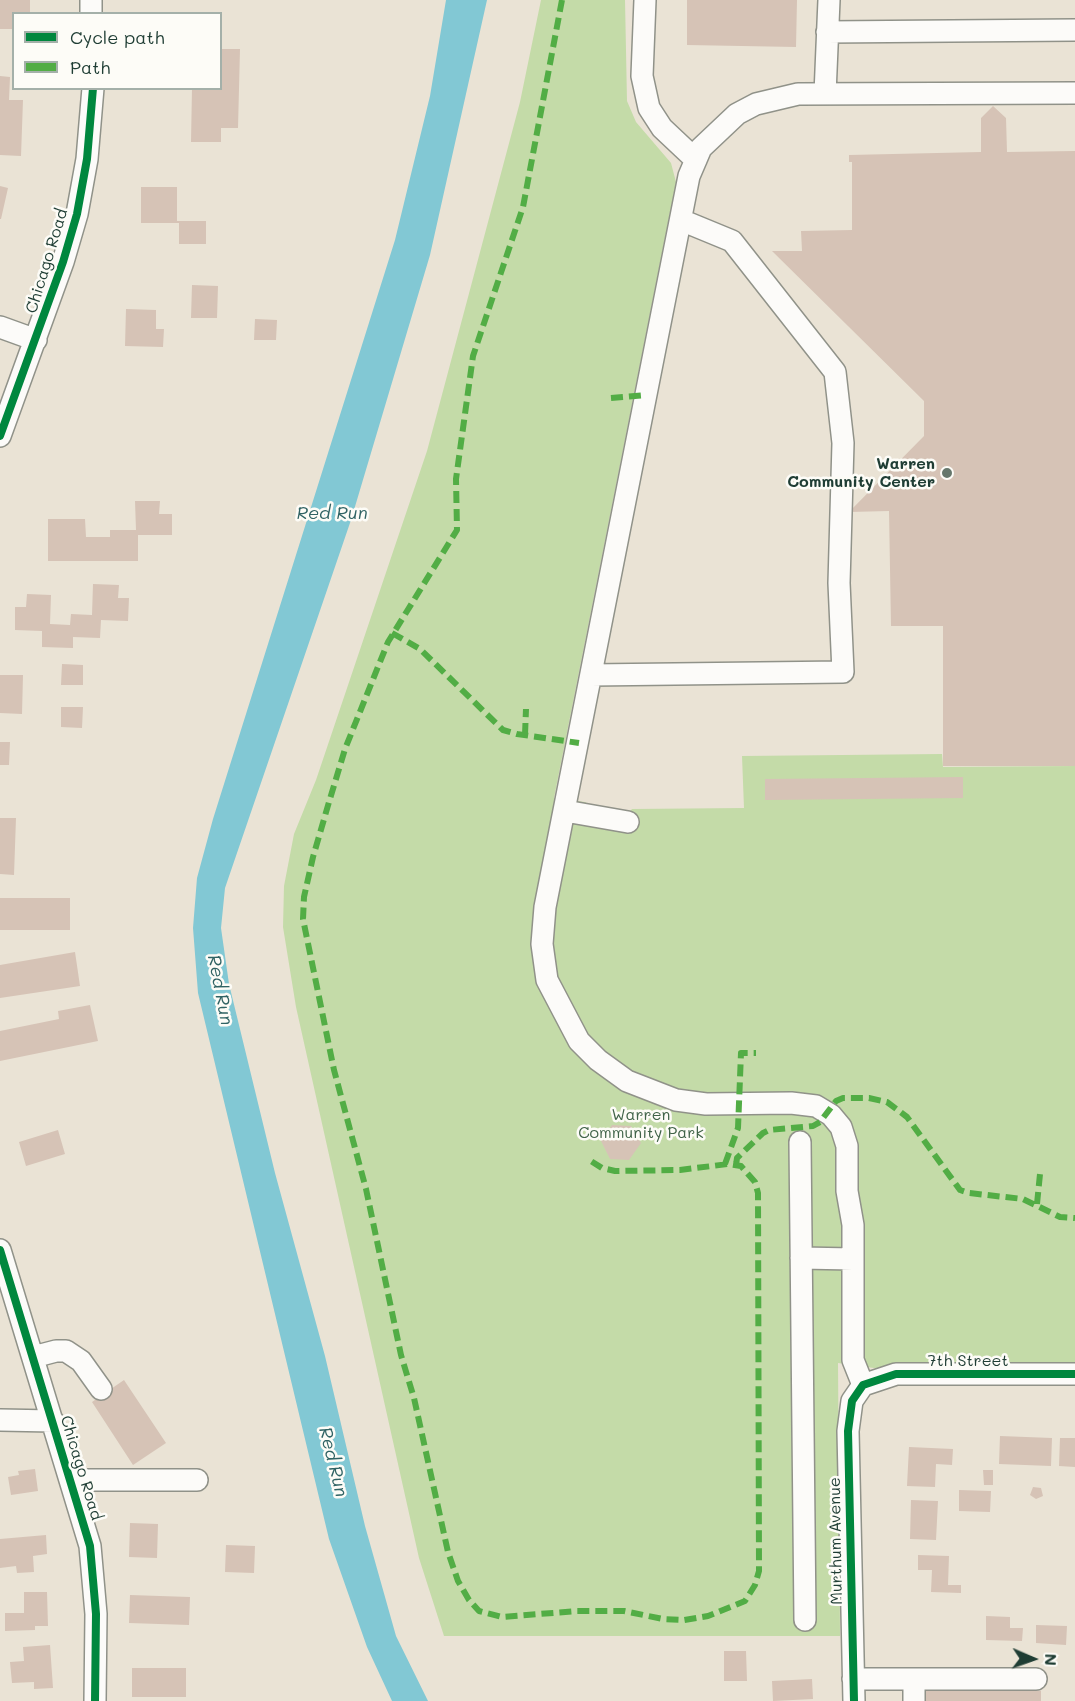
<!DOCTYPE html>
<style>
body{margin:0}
#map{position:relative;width:1075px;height:1701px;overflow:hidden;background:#eae3d5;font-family:Mali,sans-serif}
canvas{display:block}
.legend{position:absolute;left:12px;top:12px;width:210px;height:78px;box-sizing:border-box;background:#fdfcf7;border:2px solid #a4b0a9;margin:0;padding:8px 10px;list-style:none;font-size:18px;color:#1f3d34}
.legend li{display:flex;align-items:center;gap:12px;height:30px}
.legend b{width:30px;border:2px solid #a4b0a9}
.north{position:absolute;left:1003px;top:1629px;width:60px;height:60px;-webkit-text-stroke:4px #fdfcf7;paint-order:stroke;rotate:92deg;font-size:16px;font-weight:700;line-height:24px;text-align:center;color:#1f3d34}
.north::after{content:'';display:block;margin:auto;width:21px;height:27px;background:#1f3d34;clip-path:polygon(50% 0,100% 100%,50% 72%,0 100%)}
</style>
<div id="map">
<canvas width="1075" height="1701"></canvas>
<ul class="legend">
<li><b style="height:8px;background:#00873e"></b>Cycle path</li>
<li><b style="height:8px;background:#52ad45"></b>Path</li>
</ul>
<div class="north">N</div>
</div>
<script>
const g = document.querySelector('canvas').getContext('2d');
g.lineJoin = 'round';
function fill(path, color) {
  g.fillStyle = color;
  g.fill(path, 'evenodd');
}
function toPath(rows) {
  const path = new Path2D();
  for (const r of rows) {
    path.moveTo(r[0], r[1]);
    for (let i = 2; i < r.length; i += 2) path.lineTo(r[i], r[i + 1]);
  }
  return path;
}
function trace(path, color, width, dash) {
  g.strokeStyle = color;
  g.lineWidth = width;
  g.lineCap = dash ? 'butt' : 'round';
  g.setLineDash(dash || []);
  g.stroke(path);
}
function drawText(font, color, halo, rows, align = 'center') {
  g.font = font + ' Mali,sans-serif';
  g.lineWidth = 5;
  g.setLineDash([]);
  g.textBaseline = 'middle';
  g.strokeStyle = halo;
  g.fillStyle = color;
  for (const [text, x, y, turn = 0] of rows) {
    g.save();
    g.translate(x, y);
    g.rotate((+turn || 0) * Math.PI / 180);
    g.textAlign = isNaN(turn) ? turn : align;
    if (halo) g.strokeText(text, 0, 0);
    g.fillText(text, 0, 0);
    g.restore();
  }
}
fill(toPath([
 [541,0,625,0,627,101,636,122,671,163,676,182,554,798,585,802,596,809,627,815,632,809,744,808,742,756,942,754,943,767,1075,766,1075,1370,888,1370,838,1363,840,1636,444,1636,419,1558,296,1007,283,927,284,886,294,834,316,780,427,451,520,102]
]), '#c4dba8');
fill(toPath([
 [446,0,487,0,430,255,351,520,225,888,221,928,229,984,275,1173,325,1356,365,1526,396,1636,428,1701,392,1701,367,1647,329,1539,198,993,193,928,197,878,213,819,395,240,430,96]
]), '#82c8d4');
fill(toPath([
 [0,0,30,0,30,14,14,14,14,29,0,29],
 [687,0,797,0,796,47,687,45],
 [220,49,240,49,238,128,221,128,221,142,191,142,192,88,220,88],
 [0,76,10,77,9,100,23,100,21,156,0,155],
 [993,106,1006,118,1007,152,1075,151,1075,766,943,766,943,626,891,626,889,511,849,512,924,436,924,401,772,251,802,251,801,231,852,230,852,162,849,162,849,155,981,152,981,118],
 [0,186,8,188,1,219,0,219],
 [141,187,177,187,177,221,206,221,206,244,179,244,179,223,141,223],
 [192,285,218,286,217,318,191,318],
 [126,309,156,310,156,329,164,329,163,347,125,346],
 [255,319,277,320,276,340,254,340],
 [135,501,160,501,159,514,172,514,172,535,138,535,138,561,48,561,48,519,85,519,86,537,110,537,110,530,136,530],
 [93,584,119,585,118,598,129,598,128,621,101,620,100,638,73,637,73,648,42,647,42,631,15,630,15,607,26,607,27,594,51,595,50,624,70,625,71,614,92,615],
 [62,664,83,665,83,685,61,685],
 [0,675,23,675,22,714,0,713],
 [61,707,83,707,82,728,61,727],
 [0,742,10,742,9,765,0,765],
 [963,777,963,798,765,800,765,779],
 [0,818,16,818,14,875,0,874],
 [0,898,70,898,70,930,0,930],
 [75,952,80,986,0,998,0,965],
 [90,1005,98,1041,0,1061,0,1031,59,1019,58,1011],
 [612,1125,631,1126,641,1143,629,1160,610,1159,601,1141],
 [58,1130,65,1154,26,1166,19,1142],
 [124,1380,166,1443,133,1465,92,1402],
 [1000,1436,1052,1438,1051,1466,999,1464],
 [1060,1438,1075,1438,1075,1467,1059,1466],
 [909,1447,953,1449,952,1465,936,1464,935,1487,907,1486],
 [35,1469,38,1491,11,1495,8,1477,19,1475,18,1471],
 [983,1470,993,1470,993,1485,984,1485],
 [1033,1487,1041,1488,1043,1496,1036,1499,1030,1495],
 [959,1490,991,1491,990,1512,959,1511],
 [911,1500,938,1501,936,1540,910,1539],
 [130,1523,158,1524,157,1558,129,1557],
 [46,1535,47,1554,33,1556,34,1572,17,1573,16,1566,0,1568,0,1539],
 [226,1545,255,1546,254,1573,225,1572],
 [918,1555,949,1556,948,1585,961,1585,961,1593,931,1592,932,1570,918,1570],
 [24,1592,47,1592,48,1626,35,1626,35,1630,5,1631,5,1613,24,1613],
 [130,1595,190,1597,189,1625,129,1623],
 [986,1616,1010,1617,1010,1628,1023,1628,1022,1641,986,1640],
 [1036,1625,1067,1626,1066,1645,1036,1643],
 [50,1645,53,1688,34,1689,34,1682,12,1683,10,1662,24,1661,23,1647],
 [724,1651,746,1651,747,1681,724,1681],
 [132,1668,186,1668,186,1697,132,1697],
 [812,1679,813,1699,773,1701,772,1681],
 [926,1689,1041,1691,1041,1701,926,1701]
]), '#d6c3b6');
const minor = toPath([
 [91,0,91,14],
 [645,0,642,76,649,108,662,128,696,160],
 [827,32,1075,30],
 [825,94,829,0],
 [0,327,36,340],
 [0,436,63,262,77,214,87,159,93,88],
 [591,675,843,672,839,583,843,443,835,372,732,241,681,220],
 [565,811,628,822],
 [800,1142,805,1620],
 [0,1250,90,1546,96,1614,95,1701],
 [801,1258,853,1259],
 [33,1357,56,1351,66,1351,81,1361,101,1389],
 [863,1385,853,1360,853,1225,847,1191,847,1146,841,1127,831,1115,816,1106,791,1103,706,1104,676,1100,627,1081,598,1060,579,1041,547,980,542,944,545,907,689,176,701,148,737,114,756,104,798,94,1075,93],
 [863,1385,896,1374,1075,1374],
 [0,1420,53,1421],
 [71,1480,197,1480],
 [853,1679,1036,1679],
 [914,1679,914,1701],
 [854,1701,848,1431,852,1401,863,1385]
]);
trace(minor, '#909289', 24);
trace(minor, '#fcfbf9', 21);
trace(toPath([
 [562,0,523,207,473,356,456,479,457,530,388,642,345,749,329,802,313,857,304,897,303,919,334,1070,366,1189,401,1355,414,1398,448,1552,458,1581,469,1600,479,1611,502,1617,577,1611,624,1611,663,1619,684,1620,708,1616,745,1601,755,1585,759,1571,758,1193,755,1182,741,1166,728,1164,680,1170,615,1171,602,1168,591,1161],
 [611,398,646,395],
 [392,633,420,649,503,730,517,734,579,743],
 [525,735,526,709],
 [725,1164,738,1128,741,1053,756,1053],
 [736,1165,737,1158,763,1133,769,1130,813,1126,820,1122,836,1101,843,1098,869,1098,887,1102,907,1117,960,1190,969,1193,1023,1199,1060,1217,1075,1218],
 [1037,1204,1040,1174]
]), '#52ad45', 6, [12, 6]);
trace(toPath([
 [0,436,63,262,77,214,87,159,93,88],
 [0,1250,90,1546,96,1614,95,1701],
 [854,1701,848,1431,852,1401,863,1385,896,1374,1075,1374]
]), '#00873e', 8);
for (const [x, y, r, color] of [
 [947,473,6,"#66776c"]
]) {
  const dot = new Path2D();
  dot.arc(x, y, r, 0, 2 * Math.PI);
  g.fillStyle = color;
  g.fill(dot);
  trace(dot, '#fdfcf7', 2);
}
drawText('16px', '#1f3d34', '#fdfcf7', [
 ["Chicago Road",47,261,-73],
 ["7th Street",968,1361],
 ["Chicago Road",81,1468,73],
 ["Murthum Avenue",836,1541,-91]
]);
drawText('bold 16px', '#1f3d34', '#fdfcf7', [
 ["Warren",935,464],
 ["Community Center",935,482]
], 'right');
drawText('16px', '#406348', '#fdfcf7', [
 ["Warren",641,1115],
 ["Community Park",641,1133]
]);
drawText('italic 18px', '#306364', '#fdfcf7', [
 ["Red Run",332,513],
 ["Red Run",220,990,79],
 ["Red Run",333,1462,76]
]);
</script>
